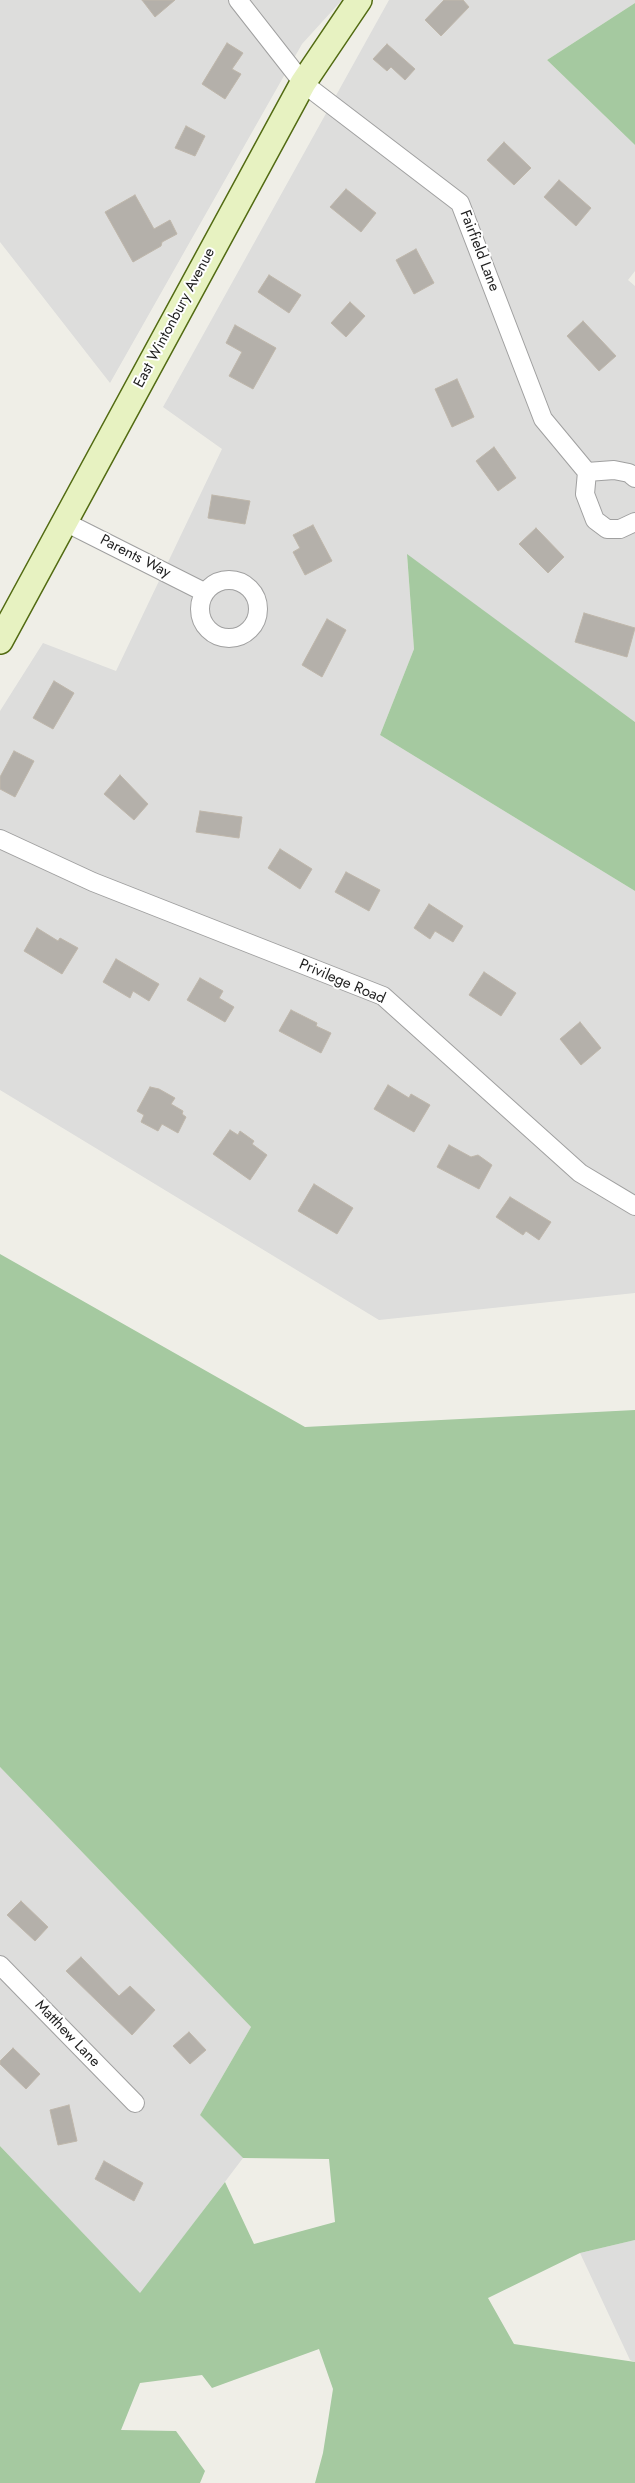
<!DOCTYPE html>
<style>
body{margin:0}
canvas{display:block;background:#efeee7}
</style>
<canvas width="635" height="2483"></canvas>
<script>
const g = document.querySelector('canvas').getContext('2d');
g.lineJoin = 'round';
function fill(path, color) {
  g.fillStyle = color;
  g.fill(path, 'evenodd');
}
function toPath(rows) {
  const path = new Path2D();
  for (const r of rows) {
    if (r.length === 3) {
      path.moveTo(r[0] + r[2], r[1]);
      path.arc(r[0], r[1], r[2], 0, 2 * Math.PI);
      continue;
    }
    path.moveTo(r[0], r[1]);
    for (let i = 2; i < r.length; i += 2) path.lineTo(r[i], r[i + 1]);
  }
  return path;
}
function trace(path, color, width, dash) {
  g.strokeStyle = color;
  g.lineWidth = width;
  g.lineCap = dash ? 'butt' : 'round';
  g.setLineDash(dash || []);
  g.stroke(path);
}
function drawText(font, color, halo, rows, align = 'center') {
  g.font = font + ' Jost,sans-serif';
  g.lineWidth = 4;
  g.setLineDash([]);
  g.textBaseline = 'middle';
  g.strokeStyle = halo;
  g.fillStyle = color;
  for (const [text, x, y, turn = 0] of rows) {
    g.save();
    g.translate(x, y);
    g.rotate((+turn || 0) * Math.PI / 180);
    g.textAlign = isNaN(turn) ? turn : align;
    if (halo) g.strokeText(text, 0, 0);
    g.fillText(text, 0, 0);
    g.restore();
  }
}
fill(toPath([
 [0,0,342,0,302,44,110,383,0,242],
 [389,0,635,0,635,3,547,60,635,145,635,271,628,280,635,286,635,722,407,555,414,649,380,735,635,891,635,1293,379,1320,0,1090,0,711,43,643,116,671,222,449,163,407],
 [0,1767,251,2027,200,2115,243,2158,140,2294,0,2146],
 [635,2240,635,2362,630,2360,580,2253]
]), '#dddddc');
fill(toPath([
 [635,3,635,145,547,60],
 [407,554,635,722,635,891,380,735,414,649],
 [0,1254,305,1427,635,1410,635,2240,580,2253,488,2298,514,2344,635,2362,635,2483,315,2483,323,2453,333,2389,319,2349,212,2388,202,2375,140,2383,121,2430,176,2431,205,2471,200,2483,0,2483,0,2146,140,2293,225,2182,254,2244,335,2222,329,2159,243,2158,200,2115,251,2027,0,1767]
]), '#a5c9a0');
const building = toPath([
 [142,0,175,0,155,17,142,0],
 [444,0,463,0,469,7,441,36,425,20,444,0],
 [227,43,243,53,232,69,241,74,225,99,202,84,227,43],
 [387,44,415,69,405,80,391,67,387,71,373,59,387,44],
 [186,126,205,136,195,156,175,148,186,126],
 [504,142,531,168,514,185,487,160,504,142],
 [559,180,591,208,576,226,544,197,559,180],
 [346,189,376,213,361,232,330,207,346,189],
 [135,195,154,229,170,220,177,234,162,242,161,246,133,262,105,212,135,195],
 [416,249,434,283,414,294,396,260,416,249],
 [269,275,301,295,289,313,258,292,269,275],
 [350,302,365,316,346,337,331,323,350,302],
 [583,321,616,356,599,371,567,336,583,321],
 [235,325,276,348,253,389,229,376,242,352,226,343,235,325],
 [457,379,474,417,452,427,435,389,457,379],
 [494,447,516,478,498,491,476,461,494,447],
 [212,495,250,501,245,524,208,518,212,495],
 [313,525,332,561,305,575,293,552,300,548,293,535,313,525],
 [536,528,564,557,548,573,519,544,536,528],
 [584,613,635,628,627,657,575,642,584,613],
 [327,619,346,630,322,677,302,665,327,619],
 [54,681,74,693,53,729,33,718,54,681],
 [14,751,34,761,15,797,0,789,0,777,14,751],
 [120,775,148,804,134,820,104,794,120,775],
 [200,811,242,817,239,838,196,832,200,811],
 [280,849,312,869,300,889,268,868,280,849],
 [346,872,380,890,369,911,335,892,346,872],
 [429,904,463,926,453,942,435,931,430,939,414,928,429,904],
 [37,928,58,941,60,938,78,948,62,974,24,951,37,928],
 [116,959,159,984,149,1001,133,991,130,998,103,982,116,959],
 [484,972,516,993,501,1016,469,995,484,972],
 [200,978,223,991,219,998,234,1007,225,1022,187,1000,200,978],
 [291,1010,317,1023,316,1026,331,1033,321,1053,279,1031,291,1010],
 [580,1022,601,1048,581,1065,560,1039,580,1022],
 [388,1085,409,1098,411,1094,430,1105,414,1132,374,1109,388,1085],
 [150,1087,159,1089,175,1098,171,1104,183,1111,182,1114,186,1117,178,1133,162,1124,158,1131,141,1122,144,1115,137,1111,150,1087],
 [230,1130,238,1135,240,1131,254,1141,252,1144,267,1155,250,1180,213,1154,230,1130],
 [449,1145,471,1157,478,1155,492,1165,479,1189,437,1167,449,1145],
 [314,1184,353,1208,337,1234,298,1211,314,1184],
 [510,1197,551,1222,539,1240,526,1231,523,1235,496,1217,510,1197],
 [21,1901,48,1927,35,1941,7,1915,21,1901],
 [81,1957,119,1996,130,1986,155,2010,132,2035,66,1971,81,1957],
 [189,2032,206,2050,190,2064,173,2046,189,2032],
 [13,2048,40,2074,26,2089,0,2064,0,2061,13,2048],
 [69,2105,77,2141,58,2145,50,2110,69,2105],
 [104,2161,143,2183,134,2201,95,2179,104,2161]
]);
fill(building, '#b4b0aa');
trace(building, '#bfb7ab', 1);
const street = toPath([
 [238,0,303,83,460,203,543,419,587,472,585,494,595,520,607,529,620,529,635,522],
 [587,472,614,470,629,473,635,478],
 [65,522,204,592],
 [229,609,29],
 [0,839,93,882,383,996,580,1173,635,1206],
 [0,1965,135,2103]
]);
const secondary = toPath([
 [0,641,303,83,359,0]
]);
trace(street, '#a0a0a0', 20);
trace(secondary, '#526b12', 28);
trace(street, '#fff', 18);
trace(secondary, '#e7f2c1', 25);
drawText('15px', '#1f1f1f', '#fff', [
 ["Fairfield Lane",479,251,69],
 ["East Wintonbury Avenue",175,318,-62],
 ["Parents Way",135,557,27],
 ["Privilege Road",342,982,23],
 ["Matthew Lane",67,2034,46]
]);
</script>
